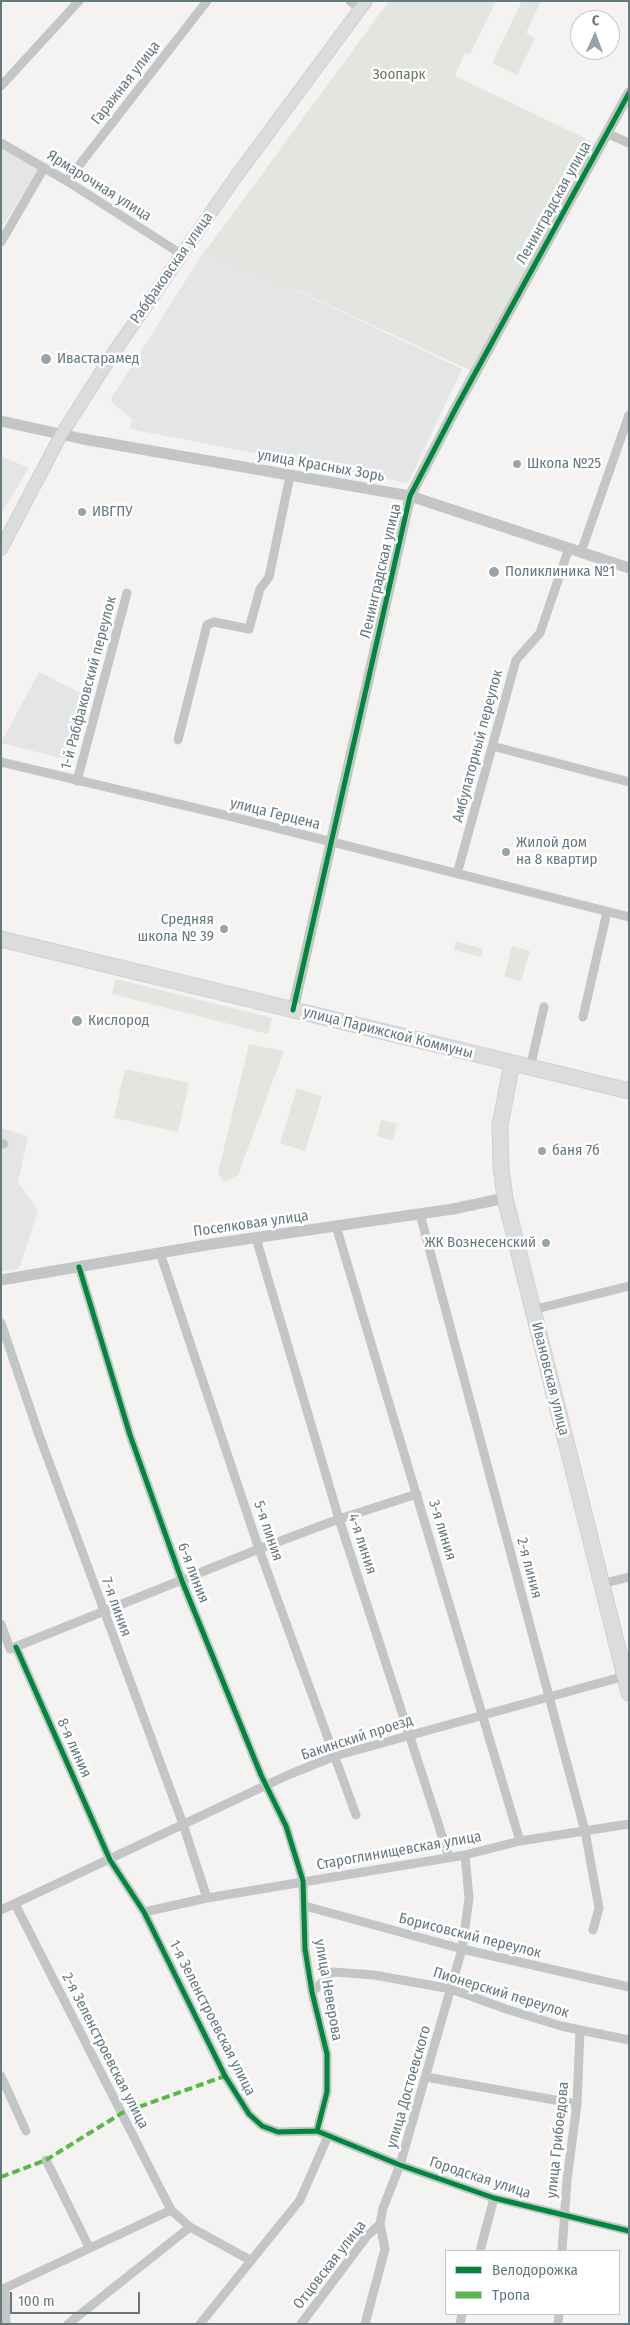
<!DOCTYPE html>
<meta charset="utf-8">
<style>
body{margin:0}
#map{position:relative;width:630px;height:2325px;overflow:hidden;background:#f4f3f2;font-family:"Fira Sans Condensed",sans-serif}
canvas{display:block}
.frame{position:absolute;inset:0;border:2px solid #667981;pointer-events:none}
.legend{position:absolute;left:445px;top:2250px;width:175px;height:65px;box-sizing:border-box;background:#fff;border:1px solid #c2c9cd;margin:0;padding:6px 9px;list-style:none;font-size:15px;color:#667981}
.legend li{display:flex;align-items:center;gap:10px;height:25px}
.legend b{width:25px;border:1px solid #c2c9cd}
.north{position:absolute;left:570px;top:10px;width:50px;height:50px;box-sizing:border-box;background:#fff;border:1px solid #c2c9cd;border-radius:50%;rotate:2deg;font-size:14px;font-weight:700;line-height:20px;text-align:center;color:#667981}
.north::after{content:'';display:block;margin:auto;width:18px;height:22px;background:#98a4a9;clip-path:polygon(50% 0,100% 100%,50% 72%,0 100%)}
.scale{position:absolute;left:10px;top:2292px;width:130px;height:22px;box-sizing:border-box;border:2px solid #667981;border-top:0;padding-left:6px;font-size:15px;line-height:18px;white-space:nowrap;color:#667981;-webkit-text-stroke:4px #fff;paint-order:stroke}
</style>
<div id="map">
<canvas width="630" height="2325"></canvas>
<div class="frame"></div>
<ul class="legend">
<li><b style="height:6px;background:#00873e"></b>Велодорожка</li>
<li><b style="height:6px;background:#58b947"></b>Тропа</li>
</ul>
<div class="north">С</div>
<div class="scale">100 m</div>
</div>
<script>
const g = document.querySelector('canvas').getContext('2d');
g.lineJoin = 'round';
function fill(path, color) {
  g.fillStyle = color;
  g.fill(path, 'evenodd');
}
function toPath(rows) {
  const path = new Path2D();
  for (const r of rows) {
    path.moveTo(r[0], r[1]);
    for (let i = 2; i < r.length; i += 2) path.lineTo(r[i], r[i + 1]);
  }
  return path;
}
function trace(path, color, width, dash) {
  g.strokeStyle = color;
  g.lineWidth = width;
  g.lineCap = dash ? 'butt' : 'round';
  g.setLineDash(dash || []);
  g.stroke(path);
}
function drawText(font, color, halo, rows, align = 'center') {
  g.font = font + ' "Fira Sans Condensed",sans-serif';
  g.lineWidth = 5;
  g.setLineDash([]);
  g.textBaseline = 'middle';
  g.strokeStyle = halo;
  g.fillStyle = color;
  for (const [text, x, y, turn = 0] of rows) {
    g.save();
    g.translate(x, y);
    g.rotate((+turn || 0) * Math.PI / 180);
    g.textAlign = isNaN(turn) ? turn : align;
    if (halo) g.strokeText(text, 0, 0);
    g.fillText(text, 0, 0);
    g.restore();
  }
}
fill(toPath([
 [1,147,39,170,1,229],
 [206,248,462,369,408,483,130,429,132,419,111,402,112,397],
 [1,456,29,468,1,514],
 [39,672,90,698,73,761,1,743],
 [1,1128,28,1136,18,1183,38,1210,19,1269,1,1271]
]), '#e4e5e5');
fill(toPath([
 [389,1,496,1,470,54,465,53,455,76,601,146,476,373,303,293,204,253],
 [522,1,541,1,526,33,535,38,517,75,492,63],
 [456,941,483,949,481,957,454,950],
 [512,946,530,951,521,981,504,977],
 [116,979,272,1018,268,1034,112,994],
 [249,1044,284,1051,238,1175,224,1182,218,1173],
 [125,1069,189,1083,178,1132,114,1118],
 [297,1088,322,1096,305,1151,280,1143],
 [381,1120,397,1124,393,1141,377,1136]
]), '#e3e5e0');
const secondary = toPath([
 [1,549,61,435,112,355,235,178,366,1]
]);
const primary = toPath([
 [1,939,629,1091],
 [512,1063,500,1125,501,1168,505,1198,629,1693]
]);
trace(secondary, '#cfd0d0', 14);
trace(primary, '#d0d0d0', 17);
trace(toPath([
 [350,1,361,9],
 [1,86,79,1],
 [606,133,629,143],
 [1,143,67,181,181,254],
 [67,181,207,1],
 [1,242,44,168],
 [581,552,629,415],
 [178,740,207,625,214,622,249,629,260,589,269,577,290,476],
 [492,746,629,782],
 [1,762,229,816,629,917],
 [77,781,127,593],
 [457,874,516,660,540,633,569,548],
 [583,1017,607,912],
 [530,1068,544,1007],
 [1,1143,4,1144],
 [420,1214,585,1831,599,1908,593,1930],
 [336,1226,520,1841],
 [256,1238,339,1519,449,1857],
 [160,1253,259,1549,356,1815],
 [79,1267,130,1435,182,1581,261,1775,286,1826,303,1881,305,1949,312,1992,327,2054,327,2092,317,2131],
 [532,1310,629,1286],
 [1,1323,39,1435,183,1824,207,1898],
 [601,1584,629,1577],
 [1,1624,10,1649,259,1549,339,1519,417,1494],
 [16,1647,110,1860,144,1912,225,2076,249,2114,262,2126,278,2132,317,2131,400,2165,494,2198,629,2231],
 [15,1904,171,2210,190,2227,250,2260],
 [305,1906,462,1949,629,1987],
 [1,1910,288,1775,335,1756,625,1676],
 [144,1912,207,1898,465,1855,520,1841,629,1824],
 [312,1992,333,1972,374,1975,451,1989,506,2009,561,2026,629,2040],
 [1,2076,26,2131],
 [426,2077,577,2104],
 [46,2160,89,2247],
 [480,2251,494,2198],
 [562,2251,567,2180,577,2104,580,2031],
 [6,2324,5,2288,171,2210],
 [68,2324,190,2227],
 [200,2324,300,2200,328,2136],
 [301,2324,367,2236,380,2224],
 [365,2324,385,2249,380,2224,383,2208,400,2165,462,1949,469,1898,465,1855],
 [460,2324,462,2314],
 [558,2324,559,2314]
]), '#c4c6c6', 9);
trace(toPath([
 [1,421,83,439,410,496,629,568],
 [293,1010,410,496,457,406,629,93],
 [1,1280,212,1244,453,1209,505,1198]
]), '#c4c6c6', 11);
trace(secondary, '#dbdcdc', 12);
trace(primary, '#dbdcdc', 15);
trace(toPath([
 [1,2177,46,2160,122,2113,225,2076]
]), '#58b947', 4, [8, 4]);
trace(toPath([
 [293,1010,410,496,457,406,629,93],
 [79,1267,130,1435,182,1581,261,1775,286,1826,303,1881,305,1949,312,1992,327,2054,327,2092,317,2131],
 [16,1647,110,1860,144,1912,225,2076,249,2114,262,2126,278,2132,317,2131,400,2165,494,2198,629,2231]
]), '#00873e', 5);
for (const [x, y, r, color] of [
 [46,359,6,"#98a4a9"],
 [517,464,5,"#98a4a9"],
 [82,512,5,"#98a4a9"],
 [494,572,6,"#98a4a9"],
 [506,852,5,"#98a4a9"],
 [224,929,5,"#98a4a9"],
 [77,1021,6,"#98a4a9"],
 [542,1151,5,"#98a4a9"],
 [546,1243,5,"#98a4a9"]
]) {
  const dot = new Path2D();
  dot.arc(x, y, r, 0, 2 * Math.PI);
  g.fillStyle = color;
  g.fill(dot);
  trace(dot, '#fff', 2);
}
drawText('15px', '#6b7864', '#fff', [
 ["Зоопарк",399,75]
]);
drawText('15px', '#667981', '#fff', [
 ["Гаражная улица",126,83,-52],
 ["Ярмарочная улица",99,186,32],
 ["Ленинградская улица",554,203,-61],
 ["Рабфаковская улица",172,268,-55],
 ["улица Красных Зорь",321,466,10],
 ["Ленинградская улица",381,571,-77],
 ["1-й Рабфаковский переулок",89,683,-75],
 ["Амбулаторный переулок",478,746,-75],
 ["улица Герцена",275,814,14],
 ["улица Парижской Коммуны",388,1033,14],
 ["Поселковая улица",251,1224,-8],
 ["Ивановская улица",550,1379,76],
 ["3-я линия",442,1530,73],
 ["5-я линия",268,1531,71],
 ["4-я линия",362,1544,72],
 ["2-я линия",529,1568,75],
 ["6-я линия",193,1573,69],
 ["7-я линия",116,1607,70],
 ["Бакинский проезд",357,1738,-18],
 ["8-я линия",74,1748,66],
 ["Староглинищевская улица",399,1851,-10],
 ["Борисовский переулок",470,1936,14],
 ["улица Неверова",328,1990,80],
 ["Пионерский переулок",501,1993,17],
 ["1-я Зеленстроевская улица",212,2018,63],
 ["2-я Зеленстроевская улица",105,2051,63],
 ["улица Достоевского",409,2087,-74],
 ["улица Грибоедова",558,2140,-84],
 ["Городская улица",480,2178,18],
 ["Отцовская улица",330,2265,-52]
]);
drawText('15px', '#667981', '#fff', [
 ["Ивастарамед",57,359],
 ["Школа №25",527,464],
 ["ИВГПУ",92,512],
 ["Поликлиника №1",505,572],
 ["Жилой дом",516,843],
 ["на 8 квартир",516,860],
 ["Средняя",214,920,"right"],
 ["школа № 39",214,937,"right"],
 ["Кислород",88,1021],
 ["баня 7б",552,1151],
 ["ЖК Вознесенский",536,1243,"right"]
], 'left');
</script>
